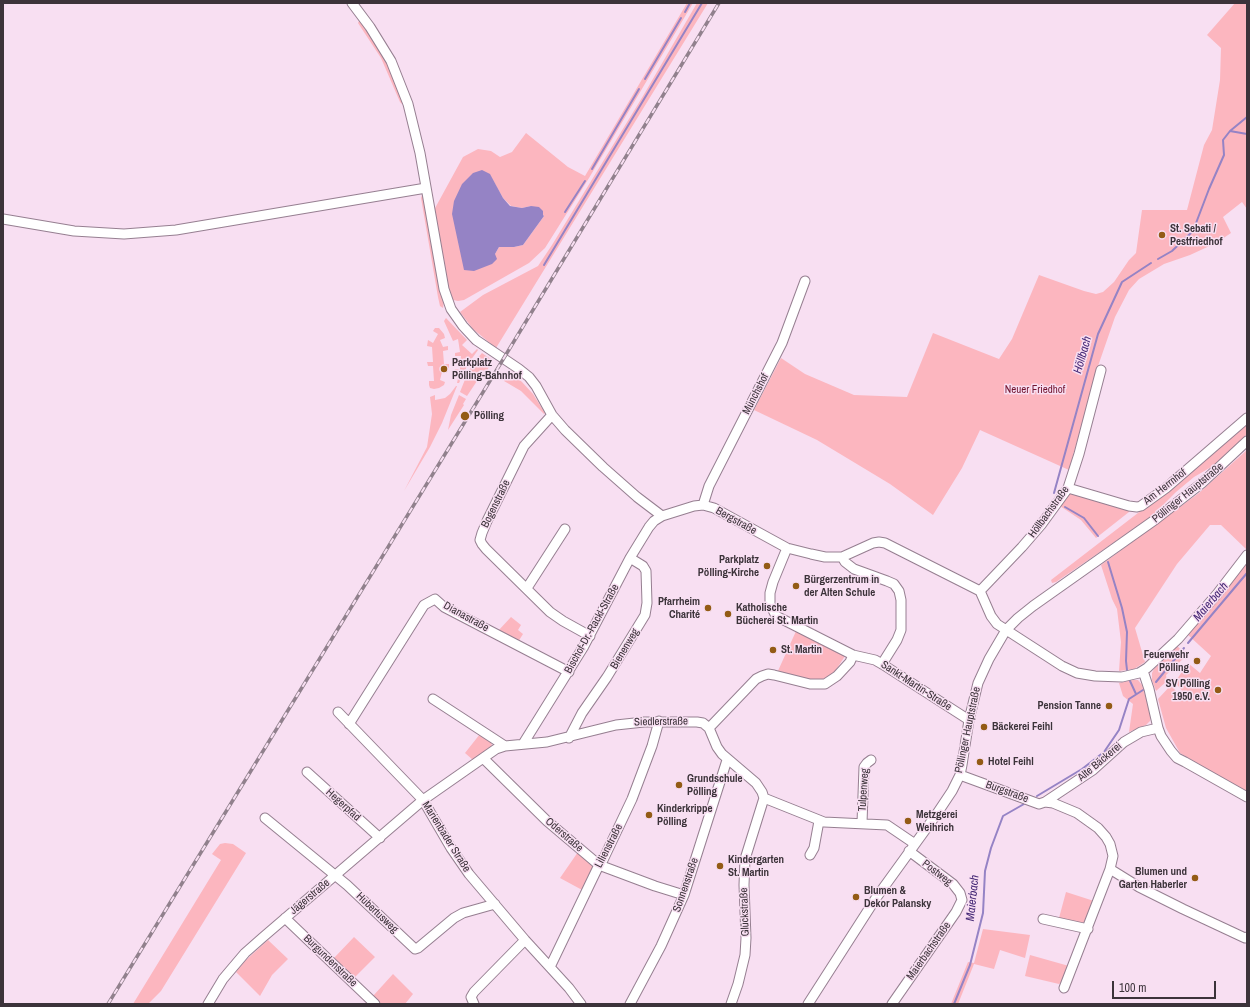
<!DOCTYPE html>
<meta charset="utf-8">
<style>
body{margin:0}
#map{position:relative;width:1250px;height:1007px;overflow:hidden;background:#f8dff2;font-family:"Archivo Narrow",sans-serif}
canvas{display:block}
.frame{position:absolute;inset:0;border:4px solid #3c333a;pointer-events:none}
.scale{position:absolute;left:1112px;top:981px;width:104px;height:18px;box-sizing:border-box;border:2px solid #3c333a;border-top:0;padding-left:5px;font-size:12px;line-height:14px;white-space:nowrap;color:#3c333a;-webkit-text-stroke:3px #f8dff2;paint-order:stroke}
</style>
<div id="map">
<canvas width="1250" height="1007"></canvas>
<div class="frame"></div>
<div class="scale">100 m</div>
</div>
<script>
const g = document.querySelector('canvas').getContext('2d');
g.lineJoin = 'round';
function fill(path, color) {
  g.fillStyle = color;
  g.fill(path, 'evenodd');
}
function toPath(rows) {
  const path = new Path2D();
  for (const r of rows) {
    path.moveTo(r[0], r[1]);
    for (let i = 2; i < r.length; i += 2) path.lineTo(r[i], r[i + 1]);
  }
  return path;
}
function trace(path, color, width, dash) {
  g.strokeStyle = color;
  g.lineWidth = width;
  g.lineCap = dash ? 'butt' : 'round';
  g.setLineDash(dash || []);
  g.stroke(path);
}
function drawText(font, color, halo, rows, align = 'center') {
  g.font = font + ' "Archivo Narrow",sans-serif';
  g.lineWidth = 3;
  g.setLineDash([]);
  g.textBaseline = 'middle';
  g.strokeStyle = halo;
  g.fillStyle = color;
  for (const [text, x, y, turn = 0] of rows) {
    g.save();
    g.translate(x, y);
    g.rotate((+turn || 0) * Math.PI / 180);
    g.textAlign = isNaN(turn) ? turn : align;
    if (halo) g.strokeText(text, 0, 0);
    g.fillText(text, 0, 0);
    g.restore();
  }
}
fill(toPath([
 [687,3,693,3,589,178,545,248,529,263,464,300,458,301,453,300,448,287,434,210,463,157,478,149,491,151,500,157,512,152,526,133,568,167,585,176],
 [490,175,503,198,511,206,522,208,531,206,544,216,523,245,514,247,499,247,495,254],
 [697,3,708,3,496,348,473,329,460,312,483,295,538,266,552,245,643,96],
 [1235,3,1247,3,1247,209,1242,202,1223,217,1231,233,1216,243,1190,255,1164,264,1139,279,1129,290,1115,317,1097,369,1069,470,980,430,962,468,933,515,890,484,817,440,754,410,781,358,805,374,854,395,907,397,933,333,999,359,1012,339,1039,275,1084,291,1096,294,1103,292,1114,282,1129,260,1136,253,1142,210,1187,210,1204,145,1212,130,1220,80,1221,48,1207,35],
 [360,19,386,58,403,103,402,104,400,102,381,58,358,23],
 [422,195,425,196,444,301,443,308,440,306,438,297,421,198],
 [446,318,467,340,462,345,472,354,477,349,478,350,468,364,459,383,457,383,459,374,454,373,455,369,460,370,460,367,461,356,455,356,455,353,460,352,458,339,453,341,444,321],
 [435,328,439,328,444,334,445,338,440,340,443,347,448,346,448,350,443,351,444,364,449,364,449,368,443,368,440,380,445,382,444,385,439,388,434,389,430,388,429,385,429,381,434,381,433,366,428,366,427,362,433,362,432,347,427,346,428,340,433,343,438,334,433,331],
 [482,353,492,360,487,371,480,370,478,373,481,375,467,396,460,392,468,372,475,361],
 [509,370,522,382,533,394,545,413,544,414,521,391,504,381],
 [456,386,457,386,442,423,430,447,404,491,427,447,432,414,430,397,435,395,435,400,445,398,450,394],
 [459,395,466,399,463,404,464,405,448,430,451,415],
 [1247,423,1247,434,1218,463,1194,477,1176,492,1151,517,1056,582,1052,583,1051,580,1173,486],
 [1247,450,1247,547,1246,549,1221,525,1210,525,1177,564,1135,628,1145,662,1134,669,1119,671,1121,642,1117,609,1112,599,1101,565,1199,493],
 [1070,493,1130,510,1129,512,1096,538,1081,520,1060,506],
 [1247,562,1247,793,1180,753,1166,728,1158,699,1171,685,1184,701,1186,696,1175,682,1188,663,1200,673,1211,656,1187,634],
 [511,617,521,625,518,630,523,634,518,642,498,631],
 [797,629,845,656,834,673,819,681,811,681,777,673],
 [1177,646,1187,655,1166,675,1167,681,1156,691,1152,680,1152,673,1154,669],
 [1133,680,1138,680,1142,685,1151,715,1150,721,1146,725,1129,732,1133,704,1123,696,1119,683],
 [480,734,491,741,492,746,473,760,465,753],
 [225,843,233,844,246,853,161,991,148,1004,133,1004,221,860,212,854,220,844],
 [578,852,595,865,584,891,560,878],
 [1066,892,1094,901,1085,922,1080,923,1059,918],
 [983,929,1030,935,1025,958,1000,950,994,969,974,964,958,1004,951,1004,968,962,974,963],
 [354,937,375,957,354,978,334,958],
 [268,940,288,959,272,975,260,996,236,972,245,961],
 [1030,955,1069,966,1063,981,1059,984,1025,976],
 [393,974,413,994,405,1004,381,1004,373,996]
]), '#fcb6bf');
fill(toPath([
 [482,170,490,174,503,198,510,206,522,208,531,206,539,207,543,211,543,215,544,216,523,245,514,247,499,247,495,254,497,259,492,264,474,271,464,270,452,214,454,201,462,184,473,173]
]), '#9583c5');
trace(toPath([
 [685,12,690,3],
 [645,79,681,18],
 [1230,131,1247,134],
 [592,169,639,89],
 [565,212,585,181],
 [1158,259,1172,251,1193,231,1209,189,1224,155,1223,140,1230,131,1247,117],
 [544,265,702,3],
 [1054,493,1098,334,1122,282,1151,263],
 [1065,507,1084,518,1098,536],
 [1108,562,1122,608,1127,632,1126,661,1127,670],
 [1188,643,1247,573],
 [1130,681,1136,694],
 [1156,682,1184,648],
 [1037,796,1082,769,1104,752,1119,730,1129,699,1143,690],
 [954,1004,970,965,983,913,985,871,991,848,1003,816,1024,804]
]), '#9583c5', 2);
const minor = toPath([
 [352,3,370,27,391,61,408,104,420,153,444,289,451,309,463,326,476,340,519,369,529,377,536,386,552,415,565,430,603,467,637,497,662,516],
 [3,219,74,231,124,234,176,230,426,188],
 [552,415,524,446,487,521,482,533,480,540,482,544,486,549,550,612,563,621,590,636],
 [1068,488,1129,506,1137,507,1141,506,1166,488,1247,418],
 [703,505,709,486,782,343,805,281],
 [787,548,773,582,770,593,770,604,776,616,853,655,875,660,882,664,969,720],
 [842,557,845,562,854,569,887,581,894,584,899,591,901,600,901,630,897,640,882,664],
 [527,588,565,529],
 [980,591,1022,547,1041,525,1068,488,1079,454,1101,370],
 [1143,671,1149,689,1158,728,1161,736,1171,751,1177,758,1185,762,1247,797],
 [433,699,505,746],
 [338,712,423,800,451,848,469,874,525,940,569,988,581,1004],
 [349,724,424,605,435,599,444,607,569,672],
 [709,728,756,679,762,676,768,674,774,675,810,684,825,684,837,676,850,662,853,655],
 [569,738,582,713,607,677,645,615,647,603,646,571,643,566,630,558],
 [523,744,584,646,630,558,649,527,654,521,662,516,694,506,703,505,714,508,787,548,811,554,825,557,842,557,873,543,879,542,885,543,980,591,991,616,997,624,1062,666,1077,673,1095,676,1122,677,1139,673,1147,668,1178,639,1217,594,1247,555],
 [483,758,547,821,599,865,655,886,684,895],
 [307,772,380,838],
 [960,775,1039,804,1045,802,1053,803,1077,813,1098,828,1106,837,1110,844,1113,856,1110,869,1139,887,1183,909,1245,938,1247,937],
 [1045,802,1093,770,1124,742,1141,732,1158,728],
 [265,818,347,885,415,949,418,948,454,918,463,913,495,904],
 [862,823,864,767,867,763,871,760],
 [810,855,814,848,819,821],
 [285,918,375,1004],
 [1043,919,1088,929],
 [550,967,599,865,603,860,632,799,652,746,659,721],
 [1064,988,1110,869],
 [208,1004,223,979,245,953,262,938,423,800,496,749,505,746,547,742,616,725,644,722,697,722,703,723,709,728,717,747,722,754,756,783,762,792,764,798,824,822,887,825,915,844],
 [474,1004,471,997,474,992,525,940],
 [630,1004,661,946,684,895,727,760],
 [731,1004,738,984,745,955,746,938,744,885,745,859,764,798],
 [808,1004,876,898,936,815,952,791,960,775,962,765,969,720,978,683,989,659,1006,630,1018,618,1033,606,1156,519,1202,483,1247,441],
 [892,1004,956,912,962,900,960,893,953,884,909,851]
]);
trace(minor, '#967f91', 11);
trace(minor, '#fff', 9);
const rail = toPath([
 [108,1004,496,371,719,3]
]);
trace(rail, '#91818d', 3.5);
trace(rail, '#f8dff2', 2, [6]);
for (const [x, y, r, color] of [
 [1162,235,4,"#935b15"],
 [444,369,4,"#935b15"],
 [465,416,5,"#935b15"],
 [767,566,4,"#935b15"],
 [796,586,4,"#935b15"],
 [708,608,4,"#935b15"],
 [728,614,4,"#935b15"],
 [773,650,4,"#935b15"],
 [1197,661,4,"#935b15"],
 [1218,690,4,"#935b15"],
 [1109,706,4,"#935b15"],
 [984,727,4,"#935b15"],
 [980,762,4,"#935b15"],
 [679,785,4,"#935b15"],
 [649,815,4,"#935b15"],
 [908,821,4,"#935b15"],
 [720,866,4,"#935b15"],
 [1195,878,4,"#935b15"],
 [856,897,4,"#935b15"]
]) {
  const dot = new Path2D();
  dot.arc(x, y, r, 0, 2 * Math.PI);
  g.fillStyle = color;
  g.fill(dot);
  trace(dot, '#f8dff2', 1.5);
}
drawText('bold 11px', '#3c333a', '#f8dff2', [
 ["St. Sebati /",1170,229],
 ["Pestfriedhof",1170,242],
 ["Parkplatz",452,363],
 ["Pölling-Bahnhof",452,376],
 ["Pölling",474,416],
 ["Parkplatz",759,560,"right"],
 ["Pölling-Kirche",759,573,"right"],
 ["Bürgerzentrum in",804,580],
 ["der Alten Schule",804,593],
 ["Pfarrheim",700,602,"right"],
 ["Charité",700,615,"right"],
 ["Katholische",736,608],
 ["Bücherei St. Martin",736,621],
 ["St. Martin",781,650],
 ["Feuerwehr",1189,655,"right"],
 ["Pölling",1189,668,"right"],
 ["SV Pölling",1210,684,"right"],
 ["1950 e.V.",1210,697,"right"],
 ["Pension Tanne",1101,706,"right"],
 ["Bäckerei Feihl",992,727],
 ["Hotel Feihl",988,762],
 ["Grundschule",687,779],
 ["Pölling",687,792],
 ["Kinderkrippe",657,809],
 ["Pölling",657,822],
 ["Metzgerei",916,815],
 ["Weihrich",916,828],
 ["Kindergarten",728,860],
 ["St. Martin",728,873],
 ["Blumen und",1187,872,"right"],
 ["Garten Haberler",1187,885,"right"],
 ["Blumen &",864,891],
 ["Dekor Palansky",864,904]
], 'left');
drawText('11px', '#72142f', '#f8dff2', [
 ["Neuer Friedhof",1035,390]
]);
drawText('11px', '#3c333a', '#f8dff2', [
 ["Münchshof",756,394,-63],
 ["Am Herrnhof",1165,487,-38],
 ["Pöllinger Hauptstraße",1188,493,-39],
 ["Bogenstraße",496,504,-64],
 ["Höllbachstraße",1049,512,-54],
 ["Bergstraße",736,521,29],
 ["Dianastraße",466,617,29],
 ["Bischof-Dr.-Rackl-Straße",592,629,-61],
 ["Bienenweg",625,649,-59],
 ["Sankt-Martin-Straße",916,686,33],
 ["Siedlerstraße",661,722,-1],
 ["Pöllinger Hauptstraße",968,730,-78],
 ["Alte Bäckerei",1100,762,-40],
 ["Tulpenweg",864,790,-86],
 ["Burgstraße",1007,792,20],
 ["Hegerpfad",343,805,42],
 ["Oderstraße",564,835,41],
 ["Marienbader Straße",446,837,58],
 ["Lilienstraße",609,846,-63],
 ["Postweg",937,873,38],
 ["Sonnenstraße",686,885,-71],
 ["Jägerstraße",310,897,-40],
 ["Glückstraße",745,912,-92],
 ["Hubertusweg",377,913,44],
 ["Maierbachstraße",929,951,-55],
 ["Burgundenstraße",330,961,44]
]);
drawText('italic 12px', '#452876', '#f8dff2', [
 ["Höllbach",1083,355,-74],
 ["Maierbach",1211,602,-50],
 ["Maierbach",973,898,-84]
]);
</script>
